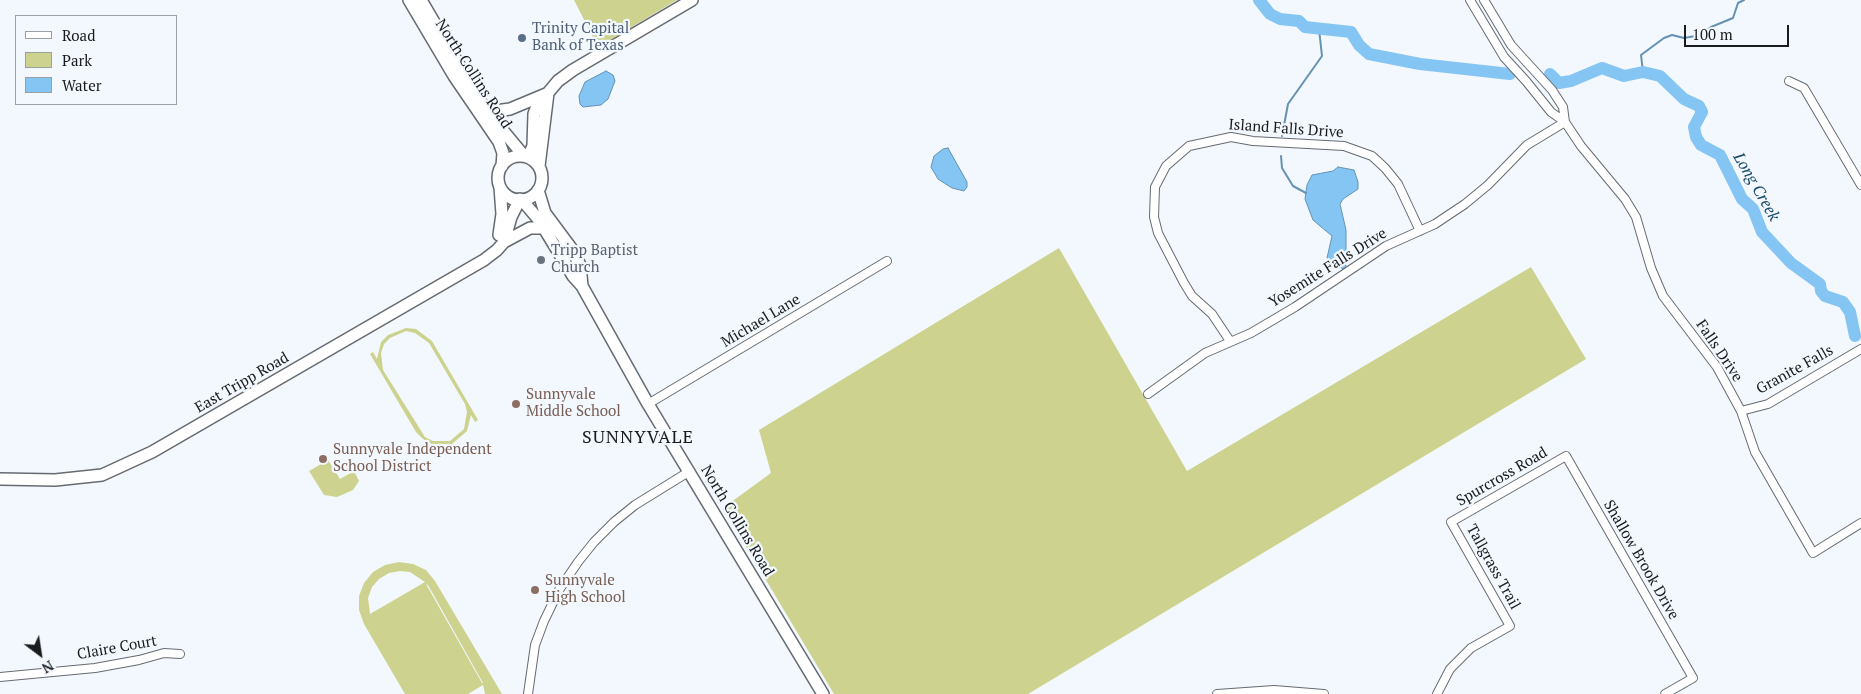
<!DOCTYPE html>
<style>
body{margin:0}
#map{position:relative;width:1861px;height:694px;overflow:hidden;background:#f2f8fd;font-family:"PT Serif",serif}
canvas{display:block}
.legend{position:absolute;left:15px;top:15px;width:162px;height:90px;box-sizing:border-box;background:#f2f8fd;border:1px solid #9ba0a3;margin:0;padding:6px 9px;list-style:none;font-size:15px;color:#191b1d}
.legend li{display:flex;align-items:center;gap:10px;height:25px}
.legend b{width:25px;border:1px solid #9ba0a3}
.north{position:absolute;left:15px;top:629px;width:50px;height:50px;-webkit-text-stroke:4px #f2f8fd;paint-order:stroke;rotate:149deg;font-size:14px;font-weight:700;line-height:20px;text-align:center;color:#191b1d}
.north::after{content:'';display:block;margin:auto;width:18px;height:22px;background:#191b1d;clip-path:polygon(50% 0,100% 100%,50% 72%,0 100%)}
.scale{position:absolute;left:1684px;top:25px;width:105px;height:22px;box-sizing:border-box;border:2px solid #191b1d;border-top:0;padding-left:6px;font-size:15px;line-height:18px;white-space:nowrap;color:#191b1d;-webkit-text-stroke:4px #f2f8fd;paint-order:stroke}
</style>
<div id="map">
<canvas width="1861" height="694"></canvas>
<ul class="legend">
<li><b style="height:6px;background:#fff"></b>Road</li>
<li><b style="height:14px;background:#cdd38e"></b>Park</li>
<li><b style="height:14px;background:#85c5f3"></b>Water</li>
</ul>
<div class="north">N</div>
<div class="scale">100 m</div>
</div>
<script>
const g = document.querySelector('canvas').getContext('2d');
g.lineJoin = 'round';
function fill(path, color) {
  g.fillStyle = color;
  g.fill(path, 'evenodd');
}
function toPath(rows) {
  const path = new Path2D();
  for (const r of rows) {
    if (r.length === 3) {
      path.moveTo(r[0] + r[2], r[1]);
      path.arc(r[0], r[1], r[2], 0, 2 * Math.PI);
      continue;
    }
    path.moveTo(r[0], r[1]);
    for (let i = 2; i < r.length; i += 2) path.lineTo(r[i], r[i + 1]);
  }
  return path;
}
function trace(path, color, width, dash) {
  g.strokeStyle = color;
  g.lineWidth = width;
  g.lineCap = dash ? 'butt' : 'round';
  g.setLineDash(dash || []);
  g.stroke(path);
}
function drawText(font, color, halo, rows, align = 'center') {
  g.font = font + ' "PT Serif",serif';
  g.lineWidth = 4.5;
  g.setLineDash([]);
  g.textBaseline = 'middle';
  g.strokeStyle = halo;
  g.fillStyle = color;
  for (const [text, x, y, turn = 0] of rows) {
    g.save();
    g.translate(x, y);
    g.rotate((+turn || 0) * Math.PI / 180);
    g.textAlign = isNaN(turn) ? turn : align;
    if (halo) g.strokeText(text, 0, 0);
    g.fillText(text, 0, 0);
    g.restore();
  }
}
fill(toPath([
 [574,0,677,0,598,47],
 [1059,248,1187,471,1531,267,1586,359,1028,694,834,694,723,508,771,473,759,430],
 [406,328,416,329,432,341,478,420,475,422,471,415,467,431,452,444,432,444,423,439,416,432,370,354,373,352,377,359,381,342,388,335],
 [406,331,415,333,429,343,465,404,467,412,464,429,450,441,433,441,425,437,383,370,381,353,384,344,390,338],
 [328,460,340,479,354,471,359,481,353,490,337,497,324,495,309,471],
 [399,562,413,564,426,570,435,581,502,694,485,694,483,685,468,694,405,694,364,624,359,610,359,596,364,583,373,572,385,565],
 [400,571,410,572,425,582,370,614,368,598,372,587,379,579,389,573],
 [426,584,428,585,483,683,482,683]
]), '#cdd38e');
const water = toPath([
 [606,71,613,75,615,81,608,99,601,105,583,107,580,104,579,96,585,82,606,71],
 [948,148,967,182,967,187,964,191,952,188,938,179,931,167,934,156,943,149,948,148],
 [1338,167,1354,170,1358,182,1358,189,1343,199,1340,204,1346,230,1346,252,1340,257,1345,261,1346,267,1343,269,1327,258,1332,236,1313,220,1305,199,1307,185,1312,175,1333,171,1338,167]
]);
fill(water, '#85c5f3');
trace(water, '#6592b3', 1);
trace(toPath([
 [1643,72,1641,55,1664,38,1672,35,1684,38,1701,35,1711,27,1733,18,1738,3,1744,0],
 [1282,136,1288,104,1322,56,1319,29],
 [1281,156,1282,168,1293,186,1306,193]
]), '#6592b3', 2);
trace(toPath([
 [1259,0,1270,14,1280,19,1299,21,1305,27,1351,32,1359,45,1369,54,1420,64,1510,74],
 [1550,74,1559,83,1571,81,1602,68,1624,76,1643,72,1660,76,1684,99,1699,106,1702,112,1694,127,1696,137,1701,145,1720,155,1742,199,1753,209,1762,232,1791,263,1820,284,1821,291,1825,296,1843,302,1850,312,1855,336]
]), '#85c5f3', 12);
const street = toPath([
 [1470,0,1504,57,1526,81,1551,112,1565,122,1581,146,1625,199,1636,217,1651,268,1663,296,1717,367,1741,411,1755,452,1813,553,1861,523],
 [1484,0,1511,45,1552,90,1563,107,1565,122],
 [1789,81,1804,88,1861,185],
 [1230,341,1212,314,1192,296,1184,283,1158,233,1154,217,1155,187,1166,166,1189,146,1231,137,1253,141,1344,146,1372,156,1385,168,1398,184,1420,231],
 [1148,394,1205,353,1251,333,1295,307,1386,246,1435,224,1465,204,1488,185,1527,145,1565,122],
 [648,404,887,261],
 [1741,411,1768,404,1861,349],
 [0,677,95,668,139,660,164,653,180,654],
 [528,694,535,645,544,621,559,590,578,562,594,542,614,522,635,505,690,471],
 [1217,694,1274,690,1324,694],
 [1437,694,1450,669,1471,648,1510,626,1451,522,1566,456,1693,678,1665,694]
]);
const secondary = toPath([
 [409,0,454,76,499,142,503,153,502,166],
 [421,0,485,109,524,156],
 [488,112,510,109,546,94],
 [520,178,22],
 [528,157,533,146,534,114,537,106,558,81,573,70,692,0],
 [539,166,548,93],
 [538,190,545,213,571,248,580,265,582,286],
 [522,200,539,220,573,276,582,286,648,404,823,694],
 [499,235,502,214,500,187],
 [504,242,530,228,544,228],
 [0,479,55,480,102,475,152,452,484,260,497,250,504,242,511,217,520,199]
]);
trace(street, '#666b70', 10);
trace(secondary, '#666b70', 14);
trace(street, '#fff', 8);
trace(secondary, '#fff', 11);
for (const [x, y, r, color] of [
 [522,38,5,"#5c6f8a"],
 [541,260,5,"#6b7280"],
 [516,404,5,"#8d6e63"],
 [323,459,5,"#8d6e63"],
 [535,590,5,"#8d6e63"]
]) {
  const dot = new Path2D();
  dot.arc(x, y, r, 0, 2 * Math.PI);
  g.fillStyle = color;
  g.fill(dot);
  trace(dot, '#f2f8fd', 2);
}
drawText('15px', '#4e5e75', '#f2f8fd', [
 ["Trinity Capital",532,29],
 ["Bank of Texas",532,46]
], 'left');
drawText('15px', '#191b1d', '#f2f8fd', [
 ["North Collins Road",473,74,57],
 ["Island Falls Drive",1286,129,4],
 ["Yosemite Falls Drive",1328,268,-32],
 ["Michael Lane",761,321,-31],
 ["Falls Drive",1719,351,56],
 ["Granite Falls",1795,370,-29],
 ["East Tripp Road",242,383,-30],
 ["Spurcross Road",1502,477,-30],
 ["North Collins Road",737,521,59],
 ["Shallow Brook Drive",1641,560,60],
 ["Tallgrass Trail",1493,567,61],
 ["Claire Court",117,648,-10]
]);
drawText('15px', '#5b616d', '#f2f8fd', [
 ["Tripp Baptist",551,251],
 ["Church",551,268]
], 'left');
drawText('15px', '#785e54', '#f2f8fd', [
 ["Sunnyvale",526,395],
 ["Middle School",526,412],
 ["Sunnyvale Independent",333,450],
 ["School District",333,467],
 ["Sunnyvale",545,581],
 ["High School",545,598]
], 'left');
drawText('italic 16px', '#184968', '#f2f8fd', [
 ["Long Creek",1756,187,60]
]);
g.letterSpacing = '1px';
drawText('18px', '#191b1d', '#f2f8fd', [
 ["SUNNYVALE",638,438]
]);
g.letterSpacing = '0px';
</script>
